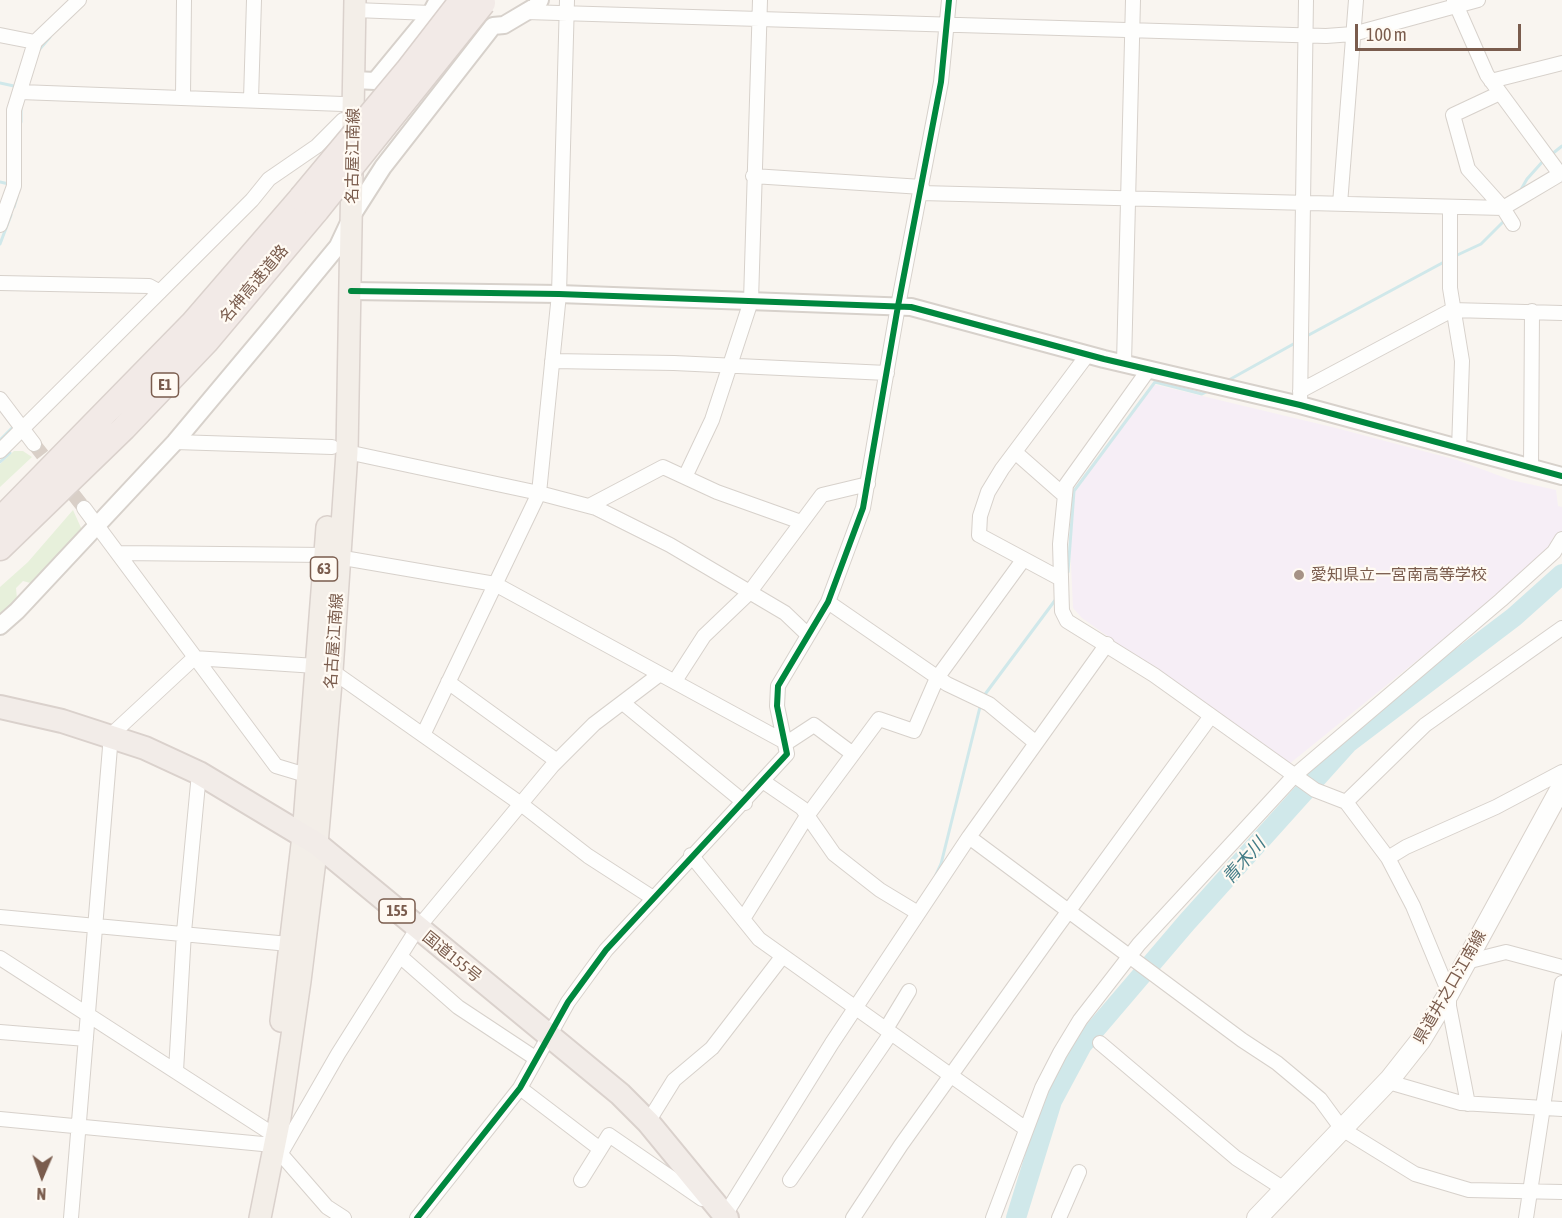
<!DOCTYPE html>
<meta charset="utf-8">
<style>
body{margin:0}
#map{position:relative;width:1562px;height:1218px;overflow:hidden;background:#f9f5f0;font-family:"Asap Condensed",sans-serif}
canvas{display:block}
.north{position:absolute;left:12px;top:1146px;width:60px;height:60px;-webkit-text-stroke:4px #fffaf3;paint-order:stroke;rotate:182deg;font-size:16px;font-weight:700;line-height:24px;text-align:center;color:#7a5c4d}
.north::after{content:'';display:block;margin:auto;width:21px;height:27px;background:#7a5c4d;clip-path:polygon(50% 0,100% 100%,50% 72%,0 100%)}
.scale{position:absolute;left:1355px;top:24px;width:166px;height:27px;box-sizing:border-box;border:3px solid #7a5c4d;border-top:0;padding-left:8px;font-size:18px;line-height:21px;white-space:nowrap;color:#7a5c4d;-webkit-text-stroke:4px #fffaf3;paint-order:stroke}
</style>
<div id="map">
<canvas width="1562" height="1218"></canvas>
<div class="north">N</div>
<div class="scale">100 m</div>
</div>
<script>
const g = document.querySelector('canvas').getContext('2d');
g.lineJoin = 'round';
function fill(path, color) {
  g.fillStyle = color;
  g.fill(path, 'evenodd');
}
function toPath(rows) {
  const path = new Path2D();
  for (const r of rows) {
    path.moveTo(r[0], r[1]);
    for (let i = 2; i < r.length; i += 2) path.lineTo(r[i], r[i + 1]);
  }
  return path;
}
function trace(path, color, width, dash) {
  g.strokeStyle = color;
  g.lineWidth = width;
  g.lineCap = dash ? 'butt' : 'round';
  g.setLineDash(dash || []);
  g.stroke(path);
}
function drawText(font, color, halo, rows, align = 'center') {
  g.font = font + ' "Asap Condensed","Noto Sans JP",sans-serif';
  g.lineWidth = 4.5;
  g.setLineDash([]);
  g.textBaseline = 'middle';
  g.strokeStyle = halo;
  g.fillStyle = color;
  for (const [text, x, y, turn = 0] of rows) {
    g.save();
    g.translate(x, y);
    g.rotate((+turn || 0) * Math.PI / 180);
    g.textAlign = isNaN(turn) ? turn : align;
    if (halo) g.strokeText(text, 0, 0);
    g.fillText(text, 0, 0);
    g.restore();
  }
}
fill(toPath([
 [1152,384,1336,428,1457,460,1511,480,1556,490,1558,506,1562,507,1562,532,1552,551,1288,765,1082,618,1073,608,1070,542,1075,492]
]), '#f6eef6');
fill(toPath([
 [14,451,23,451,32,457,0,487,0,464],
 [73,510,82,530,34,584,23,581,16,588,17,599,0,617,0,587,28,562]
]), '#e7f0db');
trace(toPath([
 [39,50,50,37],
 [0,83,14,86],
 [21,122,21,108],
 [1552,154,1562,146],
 [0,182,9,184],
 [1519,193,1527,179,1544,160],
 [14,207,17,197],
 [0,244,11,215],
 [1453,257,1481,244,1505,220],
 [1305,337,1444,262],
 [1227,381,1297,342],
 [0,440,12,428],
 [0,462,10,453],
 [1068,572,1074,491,1155,382,1202,394,1210,390],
 [983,697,1056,599],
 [935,877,941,864,980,707]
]), '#d0e8ea', 3);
trace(toPath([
 [1016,1218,1052,1101,1082,1045,1187,922,1348,743,1514,617,1562,574]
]), '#d0e8ea', 20);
trace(toPath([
 [34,444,84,508]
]), '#d9cfc7', 14, [14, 7]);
const minor = toPath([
 [1454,0,1487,75,1560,174],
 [355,10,431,13],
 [526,12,1326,36,1353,34,1478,0],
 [0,35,35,42],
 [1491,81,1562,63],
 [20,92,343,104],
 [1500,93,1453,115,1468,169,1503,208,1513,224],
 [183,96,184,0],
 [251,99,254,0],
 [753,176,922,187],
 [921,193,1503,208,1562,173],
 [1340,204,1356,0],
 [1450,207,1450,288,1462,361,1459,449],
 [0,225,14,186,14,110,35,42,79,0],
 [0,283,149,286,160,292],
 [552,361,674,363,887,373],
 [1124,363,1133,0],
 [1149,369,1066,485,1060,544,1062,611,1067,621,1154,675,1315,790,1346,802,1388,858,1413,906,1449,993,1449,1006,1468,1104],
 [1300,391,1452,310,1562,313],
 [0,399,34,444],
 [1300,405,1306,0],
 [175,442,332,447],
 [0,451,252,200,269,179,317,146,343,120],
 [347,452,539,493,596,508,670,545,785,613,808,635],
 [1015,452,1065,496],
 [1531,468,1532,311],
 [685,477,712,420,751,301,760,0],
 [589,506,663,467,717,492,801,522],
 [84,508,276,766,306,775],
 [118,553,326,555,495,584,785,742],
 [1061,579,979,535,980,516,988,492,1002,469,1088,354],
 [828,602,947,684,989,704,1036,743],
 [332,671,521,804,588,856,653,898],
 [675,681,704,636,749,593,822,495,868,484],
 [448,682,557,761],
 [623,703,745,803],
 [423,735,539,493,559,294,567,0],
 [785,744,814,725,853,754],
 [764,782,802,808,834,854,880,890,918,913],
 [1346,802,1425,725,1562,628],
 [969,837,1242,1040,1277,1063,1320,1099,1342,1129,1415,1174,1469,1190,1562,1192],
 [691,855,759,939,1026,1129],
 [1388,858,1406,847,1496,807,1562,772],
 [0,917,289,944],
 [743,919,807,816,879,719,914,731,937,678,1023,560],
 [401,957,458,1007,535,1058],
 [0,958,274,1135],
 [1466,962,1506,952,1562,967],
 [886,1029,909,991],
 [0,1032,86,1039],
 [1100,1043,1236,1158,1284,1189],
 [176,1071,184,932,199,773],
 [1390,1079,1392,1083,1461,1103,1562,1109],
 [520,1088,600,1149],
 [0,1119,273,1145,327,1207,344,1218],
 [648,1122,674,1080,712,1048,782,957],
 [281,1153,338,1054,417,929,553,765,594,724,660,674],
 [581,1180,609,1135,702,1199],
 [790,1180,891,1033],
 [721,1212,725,1215,832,1043,969,837,1107,644],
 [71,1218,111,735,194,658,316,666],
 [417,1218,520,1088,568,1002,606,950,787,754,777,706,778,686,828,602,863,508,898,306,941,82,949,0],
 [853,1218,901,1145,1054,931,1211,716],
 [993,1218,1042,1088,1060,1053,1080,1020,1139,944,1294,776,1501,600,1554,552,1562,539],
 [1059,1218,1079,1172],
 [1526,1218,1562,983]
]);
const tertiary = toPath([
 [354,80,375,81,431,13,438,0],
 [351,291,559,294,911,307,1104,359,1300,405,1562,476],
 [0,626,17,611,175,442,268,331,338,246,353,214,383,167,493,26,504,25,536,6,540,0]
]);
const secondary = toPath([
 [1257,1218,1390,1079,1420,1041,1449,993,1562,786]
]);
const primary = toPath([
 [281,1021,303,836,327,527],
 [260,1218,280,1118,300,981,317,844,332,671,347,452,355,0]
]);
const trunk = toPath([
 [0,707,62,721,145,748,199,773,317,844,620,1094,648,1122,727,1218]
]);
const motorway = toPath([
 [0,520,192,324,301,198],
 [0,548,124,428,206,342,317,210]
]);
trace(minor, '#d7d1cb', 16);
trace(tertiary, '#d7d1cb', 20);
trace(secondary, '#d9d2cb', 22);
trace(primary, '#dad1cc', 24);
trace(trunk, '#dad1cc', 26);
trace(motorway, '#dad1cc', 27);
trace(minor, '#fefefd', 14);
trace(tertiary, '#fefefd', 16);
trace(secondary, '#fefefd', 20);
trace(primary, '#f3eee8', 21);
trace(trunk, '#f2ece8', 22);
trace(motorway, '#f2eae7', 24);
const motorwayBridge = toPath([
 [301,198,407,71,462,0],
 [317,210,483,3]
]);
trace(motorwayBridge, '#dad1cc', 27, []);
trace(motorwayBridge, '#f2eae7', 24);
trace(toPath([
 [351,291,559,294,911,307,1104,359,1300,405,1562,476],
 [417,1218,520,1088,568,1002,606,950,787,754,777,706,778,686,828,602,863,508,898,306,941,82,949,0]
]), '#00873e', 6);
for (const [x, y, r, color] of [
 [1299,575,6,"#a69286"]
]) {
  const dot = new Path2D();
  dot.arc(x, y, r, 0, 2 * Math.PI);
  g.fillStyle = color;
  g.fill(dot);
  trace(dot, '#fffaf3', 2);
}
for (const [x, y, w] of [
 [165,385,27],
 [324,569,27],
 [397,911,36]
]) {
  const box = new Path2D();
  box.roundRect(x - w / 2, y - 12, w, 24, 4.5);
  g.fillStyle = '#fffaf3';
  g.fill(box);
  trace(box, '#7a5c4d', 1.5);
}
drawText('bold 15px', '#7a5c4d', null, [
 ["E1",165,385],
 ["63",324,569],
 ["155",397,911]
]);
drawText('16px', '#7a5c4d', '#fffaf3', [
 ["名古屋江南線",353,156,-89],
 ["名神高速道路",254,284,-50],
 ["名古屋江南線",334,641,-86],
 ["国道155号",452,957,39],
 ["県道井之口江南線",1450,987,-60]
]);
drawText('16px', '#7a5c4d', '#fffaf3', [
 ["愛知県立一宮南高等学校",1311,575]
], 'left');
drawText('italic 18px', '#437c86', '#fffaf3', [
 ["青木川",1244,861,-49]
]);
</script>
